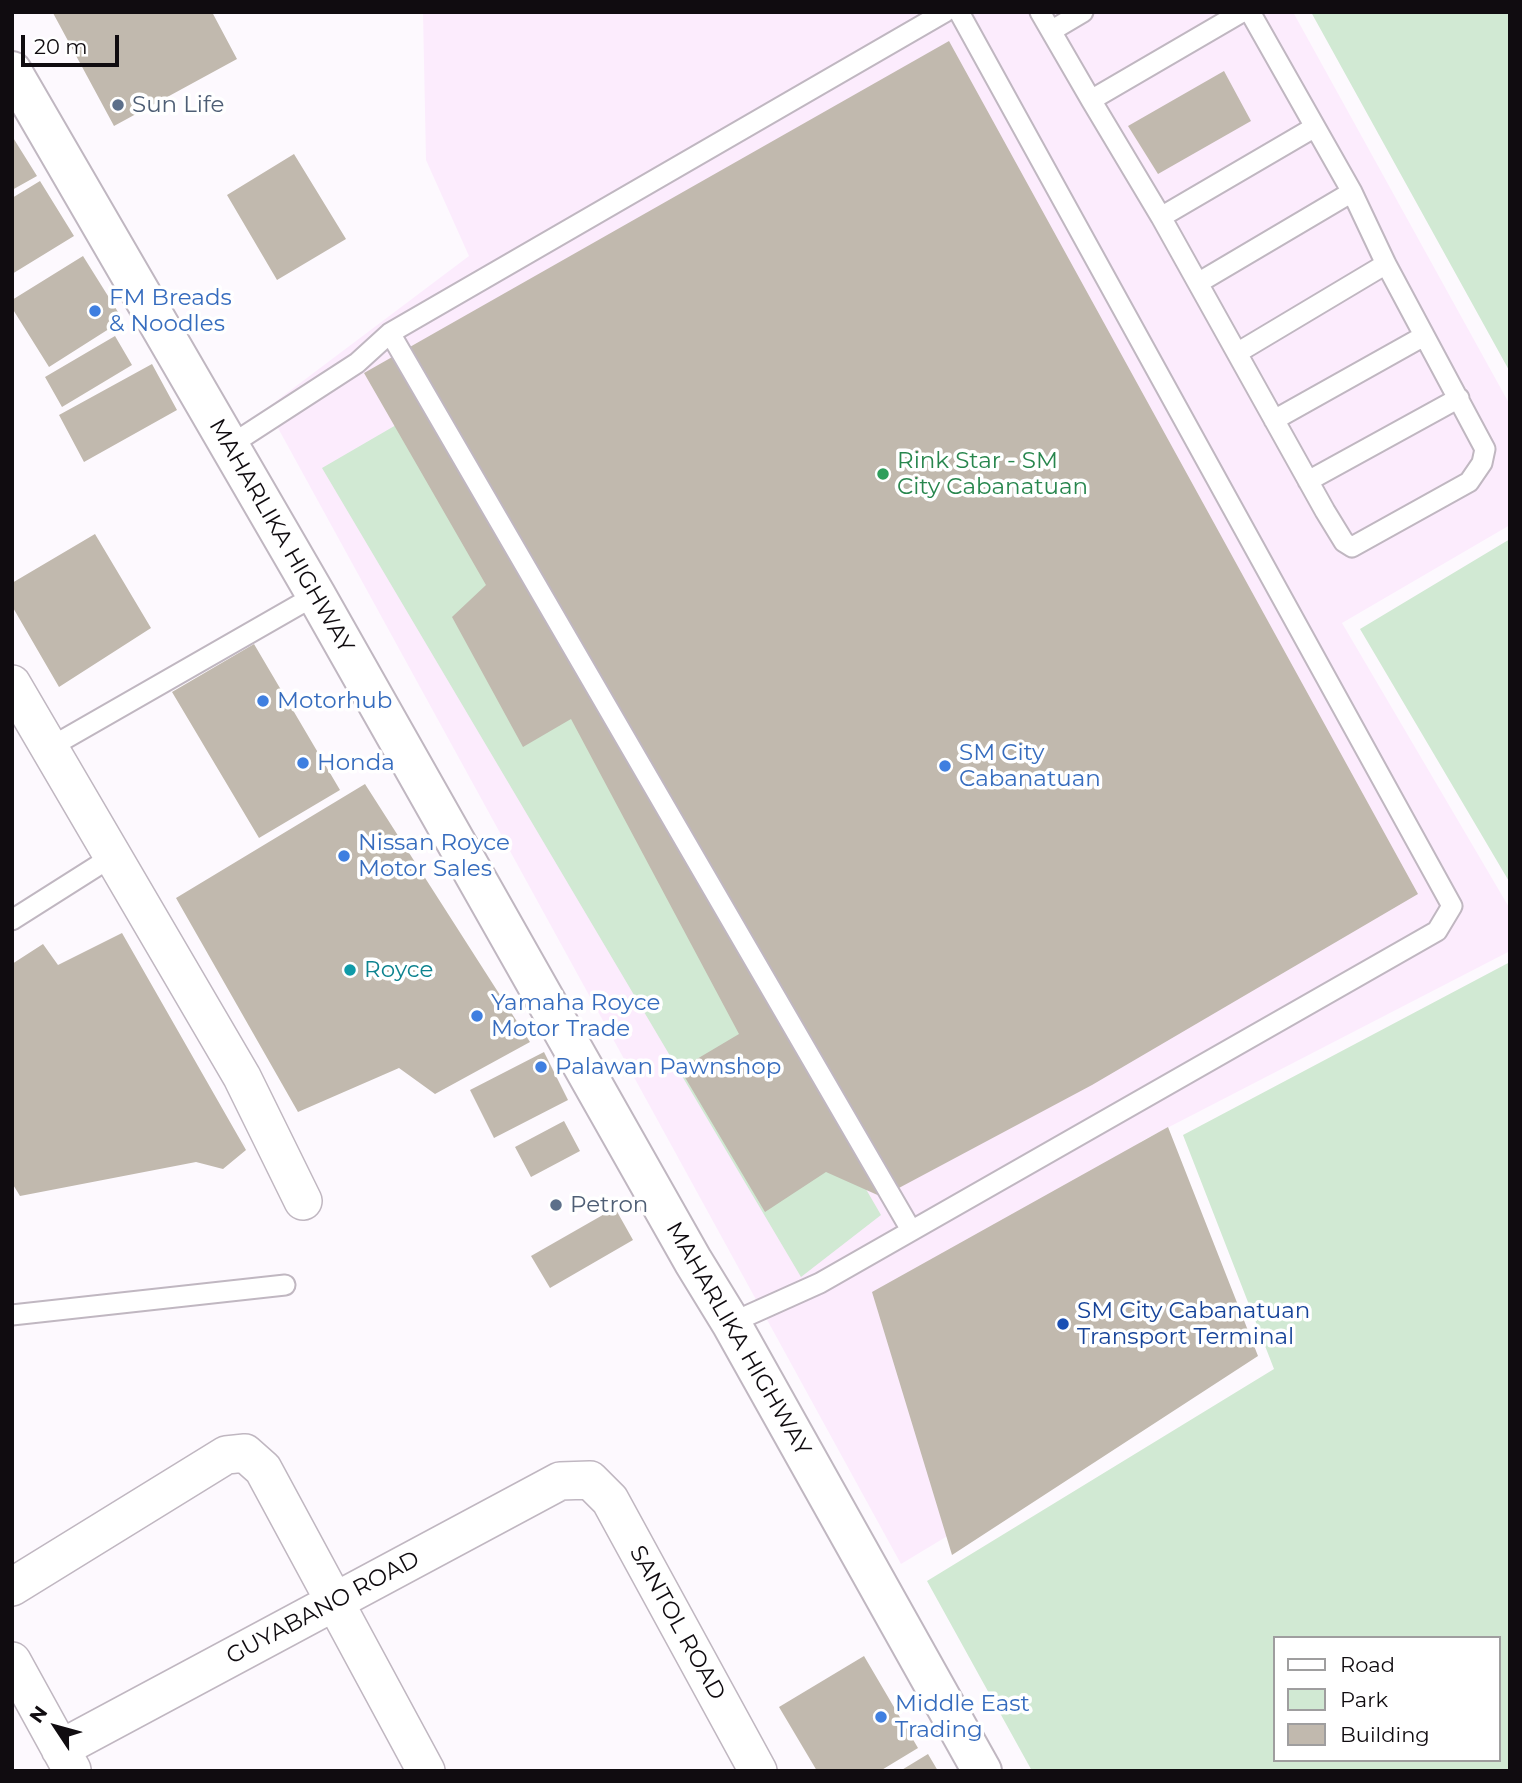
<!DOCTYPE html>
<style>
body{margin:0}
#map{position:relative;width:1522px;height:1783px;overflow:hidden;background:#fdf9fe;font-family:Montserrat,sans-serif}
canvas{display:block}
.frame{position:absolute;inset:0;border:14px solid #100c10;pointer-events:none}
.legend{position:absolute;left:1273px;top:1636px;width:228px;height:126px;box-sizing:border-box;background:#fff;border:2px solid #9f9e9f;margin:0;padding:9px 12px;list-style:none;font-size:21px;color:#100c10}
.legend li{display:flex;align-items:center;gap:14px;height:35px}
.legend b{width:35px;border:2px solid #9f9e9f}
.north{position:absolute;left:21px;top:1692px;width:70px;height:70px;-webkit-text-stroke:5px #fff;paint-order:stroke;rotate:306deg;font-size:19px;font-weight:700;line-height:28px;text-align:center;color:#100c10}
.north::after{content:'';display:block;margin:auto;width:24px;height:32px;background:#100c10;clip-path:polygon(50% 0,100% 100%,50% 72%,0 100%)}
.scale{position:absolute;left:21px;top:35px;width:98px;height:32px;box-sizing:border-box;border:4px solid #100c10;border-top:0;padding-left:9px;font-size:21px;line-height:24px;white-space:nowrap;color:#100c10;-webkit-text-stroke:5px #fff;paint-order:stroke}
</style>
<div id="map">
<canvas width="1522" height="1783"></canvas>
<div class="frame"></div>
<ul class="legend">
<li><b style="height:9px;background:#fff"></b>Road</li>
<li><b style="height:19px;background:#d1e9d3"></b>Park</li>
<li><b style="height:19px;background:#c1b9ae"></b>Building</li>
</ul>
<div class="north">N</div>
<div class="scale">20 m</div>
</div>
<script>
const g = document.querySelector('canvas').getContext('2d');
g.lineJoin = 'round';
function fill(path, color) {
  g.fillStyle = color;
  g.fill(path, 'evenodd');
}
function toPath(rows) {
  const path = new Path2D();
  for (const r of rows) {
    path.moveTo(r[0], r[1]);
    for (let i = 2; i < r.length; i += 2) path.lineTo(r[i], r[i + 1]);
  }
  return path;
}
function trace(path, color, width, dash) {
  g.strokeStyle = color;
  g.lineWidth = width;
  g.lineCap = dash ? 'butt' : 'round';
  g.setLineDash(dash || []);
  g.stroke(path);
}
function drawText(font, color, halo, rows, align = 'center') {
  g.font = font + ' Montserrat,sans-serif';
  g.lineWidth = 7;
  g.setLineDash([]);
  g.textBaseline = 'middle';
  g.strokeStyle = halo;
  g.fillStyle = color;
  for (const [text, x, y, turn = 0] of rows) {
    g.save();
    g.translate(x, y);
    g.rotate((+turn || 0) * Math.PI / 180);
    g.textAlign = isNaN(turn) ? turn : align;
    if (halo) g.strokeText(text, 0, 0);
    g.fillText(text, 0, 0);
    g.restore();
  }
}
fill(toPath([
 [423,12,1293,12,1510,405,1510,525,1342,623,1510,909,1510,951,1140,1142,1241,1359,901,1564,267,408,469,256,426,160]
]), '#fcecfd');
fill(toPath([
 [1311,12,1510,12,1510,372],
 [415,414,881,1215,801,1277,322,468],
 [1510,539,1510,883,1360,629],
 [1510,962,1510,1771,1032,1771,927,1581,1274,1369,1183,1135],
 [1275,1638,1499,1638,1499,1760,1275,1760]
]), '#d1e9d3');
fill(toPath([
 [55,12,212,12,237,59,114,126,53,13],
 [949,41,1418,894,1092,1085,882,1197,826,1172,765,1212,680,1069,739,1034,571,719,523,747,452,617,486,585,364,373],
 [1224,71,1251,121,1158,174,1128,126],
 [12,136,37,176,12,190],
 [294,154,346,239,277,280,227,195],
 [40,181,74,236,12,274,12,198],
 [83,256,123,320,49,367,12,308,12,300],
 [115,336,132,365,62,407,45,377],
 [152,364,177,410,84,462,59,415],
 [95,534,151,628,59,687,12,606,12,583],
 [254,644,340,790,259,838,172,692],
 [365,784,530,1042,435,1094,399,1068,298,1112,176,898],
 [122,933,246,1150,223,1169,196,1162,20,1196,12,1183,12,964,43,944,58,965],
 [544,1052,568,1100,494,1138,470,1090],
 [564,1121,580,1151,531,1177,515,1147],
 [1168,1127,1258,1356,952,1555,872,1292],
 [615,1208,633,1240,550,1288,531,1256],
 [864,1656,918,1748,880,1771,817,1771,779,1707],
 [928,1754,938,1771,900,1771]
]), '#c1b9ae');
const service = toPath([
 [1040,12,1091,100,1161,217,1325,511,1344,542,1352,547,1469,482,1482,463,1485,449,1386,264,1352,192,1250,12],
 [1051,31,1083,12],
 [1091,100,1242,12],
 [1161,217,1315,127],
 [1198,283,1352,192],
 [390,333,911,1230],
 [1237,353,1386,264],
 [1274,420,1424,336],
 [229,446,357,363,390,333,945,12],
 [1308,481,1459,398],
 [49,748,316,595],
 [12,920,113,856],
 [12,1315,285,1285],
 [731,1323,820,1283,1437,931,1452,906,959,12]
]);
const minor = toPath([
 [12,684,242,1077,303,1201],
 [12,1587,226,1455,245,1453,263,1469,426,1771],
 [12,1661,72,1770],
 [60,1749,560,1481,590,1480,610,1500,758,1771]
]);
const primary = toPath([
 [12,71,316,595,693,1261,731,1323,982,1771]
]);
trace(service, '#c0b7c1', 23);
trace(minor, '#c0b7c1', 40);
trace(primary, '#c0b7c1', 42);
trace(service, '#fff', 19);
trace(minor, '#fff', 37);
trace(primary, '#fff', 38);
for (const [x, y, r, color] of [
 [118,105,7,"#5c6f8a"],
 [95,311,7,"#3f7fe0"],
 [883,474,7,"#2e9e5b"],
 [263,701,7,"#3f7fe0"],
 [303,763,7,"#3f7fe0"],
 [945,766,7,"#3f7fe0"],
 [344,856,7,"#3f7fe0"],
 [350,970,7,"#0f9aa8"],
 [477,1016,7,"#3f7fe0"],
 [541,1067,7,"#3f7fe0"],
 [556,1205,7,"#5c6f8a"],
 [1063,1324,7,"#1a4fb4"],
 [881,1717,7,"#3f7fe0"]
]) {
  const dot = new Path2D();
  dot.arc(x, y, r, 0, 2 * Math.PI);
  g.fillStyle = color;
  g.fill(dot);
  trace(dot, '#fff', 2.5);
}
drawText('23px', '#4e5e75', '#fff', [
 ["Sun Life",132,105],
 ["Petron",570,1205]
], 'left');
drawText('23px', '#366cbe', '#fff', [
 ["FM Breads",109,298],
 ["& Noodles",109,324],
 ["Motorhub",277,701],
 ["SM City",959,753],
 ["Cabanatuan",959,779],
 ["Honda",317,763],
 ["Nissan Royce",358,843],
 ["Motor Sales",358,869],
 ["Yamaha Royce",491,1003],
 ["Motor Trade",491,1029],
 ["Palawan Pawnshop",555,1067],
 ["Middle East",895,1704],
 ["Trading",895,1730]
], 'left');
drawText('23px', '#27864d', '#fff', [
 ["Rink Star - SM",897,461],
 ["City Cabanatuan",897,487]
], 'left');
drawText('23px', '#100c10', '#fff', [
 ["MAHARLIKA HIGHWAY",281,536,60],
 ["MAHARLIKA HIGHWAY",738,1339,60],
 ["GUYABANO ROAD",323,1608,-28],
 ["SANTOL ROAD",677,1623,61]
]);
drawText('23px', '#0d838f', '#fff', [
 ["Royce",364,970]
], 'left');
drawText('23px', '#164399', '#fff', [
 ["SM City Cabanatuan",1077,1311],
 ["Transport Terminal",1077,1337]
], 'left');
</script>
